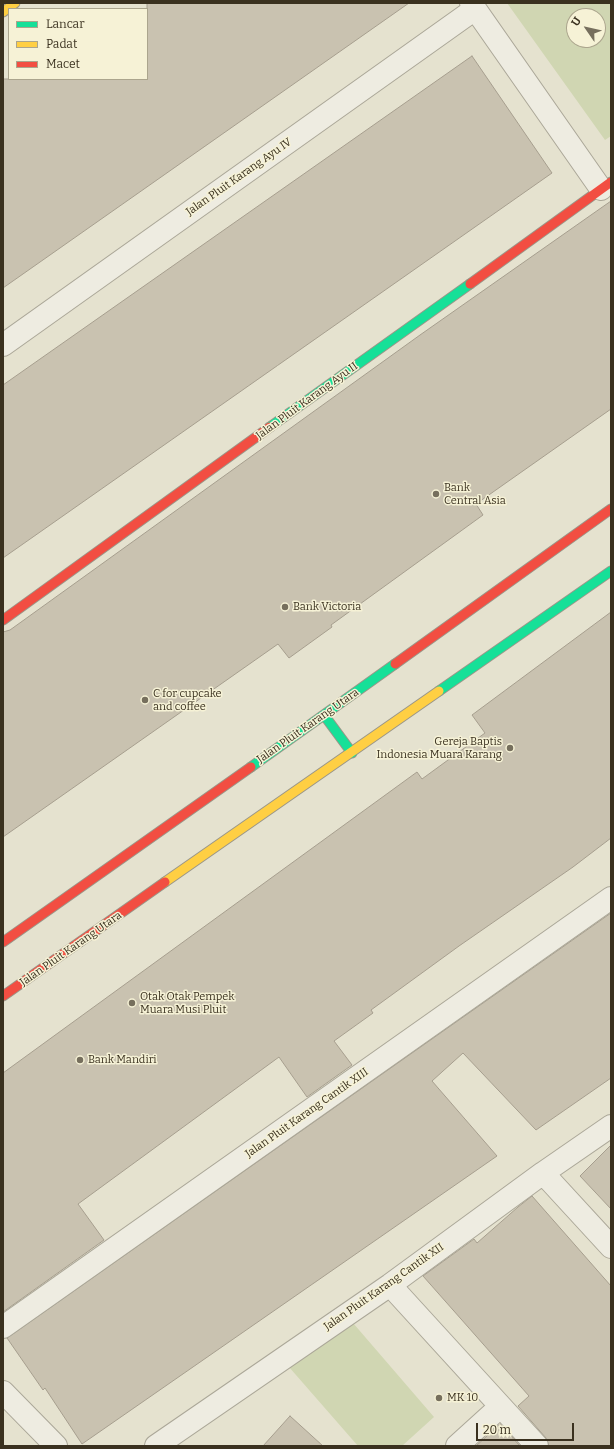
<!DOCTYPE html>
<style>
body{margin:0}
#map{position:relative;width:614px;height:1449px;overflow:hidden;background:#e5e2cf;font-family:Bitter,serif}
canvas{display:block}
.frame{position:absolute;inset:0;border:4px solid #3a311f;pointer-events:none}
.legend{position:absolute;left:8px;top:8px;width:140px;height:72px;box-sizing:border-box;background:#f6f2d6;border:1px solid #aba58d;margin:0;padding:5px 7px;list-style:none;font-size:12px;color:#3a311f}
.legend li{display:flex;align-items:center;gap:8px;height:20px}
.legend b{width:20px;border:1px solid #aba58d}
.north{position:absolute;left:566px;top:8px;width:40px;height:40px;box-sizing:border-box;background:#f6f2d6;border:1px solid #aba58d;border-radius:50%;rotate:304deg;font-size:11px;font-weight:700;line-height:16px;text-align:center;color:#3a311f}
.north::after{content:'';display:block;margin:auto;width:14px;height:18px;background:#766f5d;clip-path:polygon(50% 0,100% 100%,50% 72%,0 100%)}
.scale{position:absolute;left:476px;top:1423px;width:98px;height:18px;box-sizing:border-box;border:2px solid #3a311f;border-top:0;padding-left:5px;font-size:12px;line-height:14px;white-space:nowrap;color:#3a311f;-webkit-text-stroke:3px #f6f2d6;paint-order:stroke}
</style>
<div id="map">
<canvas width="614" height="1449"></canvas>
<div class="frame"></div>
<ul class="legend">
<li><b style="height:5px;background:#16e098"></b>Lancar</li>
<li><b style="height:5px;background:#ffcf43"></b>Padat</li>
<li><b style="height:5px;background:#f24e42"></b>Macet</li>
</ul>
<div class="north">U</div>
<div class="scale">20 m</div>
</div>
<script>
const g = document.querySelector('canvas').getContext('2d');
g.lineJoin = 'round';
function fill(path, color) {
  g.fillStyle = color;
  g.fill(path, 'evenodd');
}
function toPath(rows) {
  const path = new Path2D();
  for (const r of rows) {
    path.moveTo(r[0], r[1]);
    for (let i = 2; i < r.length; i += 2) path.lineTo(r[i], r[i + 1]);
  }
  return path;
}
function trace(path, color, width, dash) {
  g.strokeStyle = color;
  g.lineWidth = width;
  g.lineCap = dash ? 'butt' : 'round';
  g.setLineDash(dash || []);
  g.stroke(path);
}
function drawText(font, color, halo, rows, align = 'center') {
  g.font = font + ' Bitter,serif';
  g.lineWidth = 3;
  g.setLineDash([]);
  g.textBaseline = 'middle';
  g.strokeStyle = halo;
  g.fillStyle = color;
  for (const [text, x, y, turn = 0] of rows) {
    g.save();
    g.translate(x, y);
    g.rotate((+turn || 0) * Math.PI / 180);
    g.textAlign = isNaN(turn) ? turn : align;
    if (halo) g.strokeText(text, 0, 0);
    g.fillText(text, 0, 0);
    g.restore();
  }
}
fill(toPath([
 [507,3,611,3,611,136,605,140],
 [574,16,598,16,598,40,574,40],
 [347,1316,434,1417,402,1446,358,1446,289,1367]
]), '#d0d6b2');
const building = toPath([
 [147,3,409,3,3,288,3,79,147,79,147,3],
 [472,56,552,173,3,558,3,385,472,56],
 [611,201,611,409,476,504,483,515,331,625,332,627,289,658,278,644,3,837,3,632,10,630,420,335,611,201],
 [611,612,611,838,573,867,459,946,371,1010,373,1013,334,1041,352,1065,307,1097,279,1057,78,1204,104,1240,3,1312,3,1073,417,772,422,779,485,733,472,715,611,612],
 [611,913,611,1078,536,1130,463,1053,432,1081,497,1156,82,1444,45,1388,43,1390,7,1338,611,913],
 [611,1145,611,1209,580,1176,611,1145],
 [532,1196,611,1286,611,1446,549,1446,546,1438,518,1406,529,1396,423,1276,474,1239,477,1243,518,1207,532,1196],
 [290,1416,323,1446,263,1446,290,1416],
 [500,1424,520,1446,476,1446,500,1424]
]);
fill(building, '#c9c2b0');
trace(building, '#a69e8e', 1);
const street = toPath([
 [471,3,601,189],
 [3,345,475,9],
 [543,1173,611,1247],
 [390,1285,537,1446],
 [3,1327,611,898],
 [3,1392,56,1446],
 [156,1446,390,1285,543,1173,611,1126],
 [457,1446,500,1407]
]);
const fast = toPath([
 [270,427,470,284],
 [439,691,611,571],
 [324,715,352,753],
 [251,767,395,664]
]);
const slow = toPath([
 [3,12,15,3],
 [165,882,439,691]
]);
const jam = toPath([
 [470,284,611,182],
 [3,620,270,427],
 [395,664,611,509],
 [3,942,251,767],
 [3,996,165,882]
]);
trace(street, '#aba798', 24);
trace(fast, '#9a9688', 11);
trace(slow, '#9a9688', 11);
trace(jam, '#9a9688', 11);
trace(street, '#eeece1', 22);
trace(fast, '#16e098', 9);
trace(slow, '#ffcf43', 9);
trace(jam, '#f24e42', 9);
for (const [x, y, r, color] of [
 [436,494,4,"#766f5d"],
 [285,607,4,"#766f5d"],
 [145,700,4,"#766f5d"],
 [510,748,4,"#766f5d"],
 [132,1003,4,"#766f5d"],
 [80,1060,4,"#766f5d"],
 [439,1398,4,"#766f5d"]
]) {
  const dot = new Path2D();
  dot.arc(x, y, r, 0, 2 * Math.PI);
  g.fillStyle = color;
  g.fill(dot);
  trace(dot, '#f6f2d6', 1.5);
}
drawText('11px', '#3a311f', '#f6f2d6', [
 ["Jalan Pluit Karang Ayu IV",239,177,-35],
 ["Jalan Pluit Karang Ayu II",307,401,-36],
 ["Jalan Pluit Karang Utara",308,726,-35],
 ["Jalan Pluit Karang Utara",71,949,-35],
 ["Jalan Pluit Karang Cantik XIII",307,1113,-35],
 ["Jalan Pluit Karang Cantik XII",384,1287,-35]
]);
drawText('11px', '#3a311f', '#f6f2d6', [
 ["Bank",444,488],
 ["Central Asia",444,501],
 ["Bank Victoria",293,607],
 ["C for cupcake",153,694],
 ["and coffee",153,707],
 ["Gereja Baptis",502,742,"right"],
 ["Indonesia Muara Karang",502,755,"right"],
 ["Otak Otak Pempek",140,997],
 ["Muara Musi Pluit",140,1010],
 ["Bank Mandiri",88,1060],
 ["MK 10",447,1398]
], 'left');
</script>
